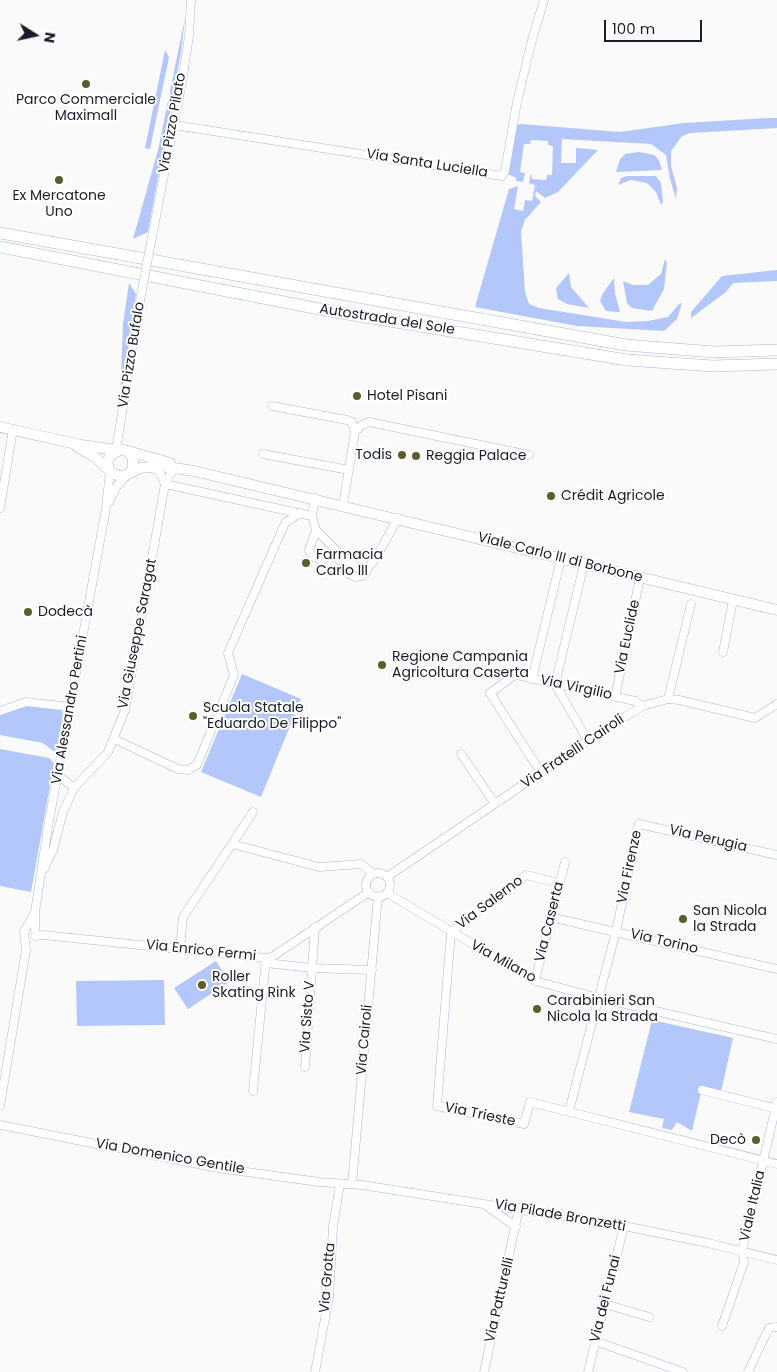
<!DOCTYPE html>
<meta charset="utf-8">
<style>
body{margin:0}
#map{position:relative;width:777px;height:1372px;overflow:hidden;background:#fafafa;font-family:Poppins,sans-serif}
canvas{display:block}
.north{position:absolute;left:10px;top:10px;width:50px;height:50px;-webkit-text-stroke:4px #fff;paint-order:stroke;rotate:100deg;font-size:14px;font-weight:700;line-height:20px;text-align:center;color:#191d29}
.north::after{content:'';display:block;margin:auto;width:18px;height:22px;background:#191d29;clip-path:polygon(50% 0,100% 100%,50% 72%,0 100%)}
.scale{position:absolute;left:604px;top:20px;width:98px;height:22px;box-sizing:border-box;border:2px solid #191d29;border-top:0;padding-left:6px;font-size:15px;line-height:18px;white-space:nowrap;color:#191d29;-webkit-text-stroke:4px #fff;paint-order:stroke}
</style>
<div id="map">
<canvas width="777" height="1372"></canvas>
<div class="north">N</div>
<div class="scale">100 m</div>
</div>
<script>
const g = document.querySelector('canvas').getContext('2d');
g.lineJoin = 'round';
function fill(path, color) {
  g.fillStyle = color;
  g.fill(path, 'evenodd');
}
function toPath(rows) {
  const path = new Path2D();
  for (const r of rows) {
    if (r.length === 3) {
      path.moveTo(r[0] + r[2], r[1]);
      path.arc(r[0], r[1], r[2], 0, 2 * Math.PI);
      continue;
    }
    path.moveTo(r[0], r[1]);
    for (let i = 2; i < r.length; i += 2) path.lineTo(r[i], r[i + 1]);
  }
  return path;
}
function trace(path, color, width, dash) {
  g.strokeStyle = color;
  g.lineWidth = width;
  g.lineCap = dash ? 'butt' : 'round';
  g.setLineDash(dash || []);
  g.stroke(path);
}
function drawText(font, color, halo, rows, align = 'center') {
  g.font = font + ' Poppins,sans-serif';
  g.lineWidth = 4;
  g.setLineDash([]);
  g.textBaseline = 'middle';
  g.strokeStyle = halo;
  g.fillStyle = color;
  for (const [text, x, y, turn = 0] of rows) {
    g.save();
    g.translate(x, y);
    g.rotate((+turn || 0) * Math.PI / 180);
    g.textAlign = isNaN(turn) ? turn : align;
    if (halo) g.strokeText(text, 0, 0);
    g.fillText(text, 0, 0);
    g.restore();
  }
}
fill(toPath([
 [185,18,181,52,148,232,133,239,158,150],
 [165,50,169,57,150,149,145,148],
 [768,118,777,118,777,128,690,133,682,136,671,151,671,166,677,188,676,199,670,179,666,155,651,144,562,139,561,163,576,163,576,148,598,150,558,192,545,198,536,191,535,196,541,202,525,220,521,231,525,292,529,304,539,308,626,322,648,321,668,317,679,304,682,303,677,319,664,331,577,326,475,307,509,189,518,186,514,209,523,211,525,200,532,201,535,185,529,183,531,173,532,179,546,180,547,175,552,175,553,146,548,145,548,141,531,140,530,144,524,144,520,172,525,173,523,182,516,181,516,178,508,174,517,125,521,124,620,132,684,123],
 [639,152,654,155,659,160,662,170,616,172,620,159,625,154],
 [627,176,656,176,661,183,663,202,661,205,656,192,647,183,631,180,618,185,621,178],
 [665,259,667,263,664,289,652,311,632,308,627,303,623,281,633,285,648,285,661,274],
 [777,270,777,281,733,283,726,292,691,318,691,312,722,276],
 [569,273,571,287,589,308,567,304,558,299,556,288],
 [614,278,615,293,620,312,618,312,606,311,600,301,603,293],
 [129,283,136,294,120,402,123,324],
 [242,674,301,699,261,797,201,772],
 [31,706,55,708,61,710,63,714,56,753,43,743,0,735,0,715,11,710],
 [0,749,49,758,54,763,31,892,0,886],
 [216,961,229,982,188,1009,174,988],
 [164,980,165,1025,77,1026,76,981],
 [652,1020,733,1038,721,1092,702,1088,692,1131,677,1122,672,1130,662,1128,664,1119,629,1112]
]), '#b4c7fa');
const minor = toPath([
 [174,125,502,176,505,171,517,102,532,40,544,0],
 [152,237,182,82,189,36,191,0],
 [272,406,347,420,352,422,355,432],
 [116,450,141,295],
 [263,454,349,470],
 [151,468,159,471,165,484,312,516],
 [315,498,312,516,316,530,347,561,366,573],
 [109,502,117,486,127,475],
 [343,505,355,432,362,425,369,422,529,455],
 [0,508,13,429],
 [316,530,309,550,312,556,355,577,362,576,377,556,398,518],
 [584,564,555,684,588,741],
 [723,652,733,600],
 [508,673,635,701,643,706],
 [515,675,490,693,541,773],
 [532,679,561,558],
 [615,697,640,578],
 [668,699,691,604],
 [0,711,26,702,70,707],
 [114,739,178,769,188,770,197,765,234,675,228,653,285,523,300,513],
 [461,754,495,804],
 [57,774,74,788],
 [232,844,253,812],
 [44,869,53,850,63,812,74,788,108,752,125,710,165,484,174,468],
 [378,885,12],
 [387,877,611,725,643,706,668,699,679,700,755,718,777,704],
 [559,883,526,875,451,932,437,1106,524,1124,530,1102,777,1164],
 [387,893,535,981,599,998,777,1039],
 [550,917,777,969],
 [35,929,35,912,48,827,106,508,110,471],
 [35,936,43,935,266,958,272,957,369,892],
 [180,949,183,917,232,844,319,867,361,864,374,874],
 [266,963,312,968,372,970],
 [535,981,565,862],
 [305,1067,315,927],
 [702,1090,777,1109],
 [253,1091,266,958],
 [0,1106,26,950,24,932,33,916],
 [569,1111,616,931,639,824,777,855],
 [0,1125,218,1168,319,1182,362,1185,624,1226,708,1243,777,1260],
 [352,1184,378,896],
 [484,1204,516,1227],
 [742,1251,777,1102],
 [605,1304,649,1317],
 [722,1326,744,1262,742,1251],
 [595,1341,683,1372],
 [315,1372,329,1297,333,1227,340,1184],
 [484,1372,519,1208],
 [588,1372,624,1226],
 [748,1372,769,1328,777,1327]
]);
const major = toPath([
 [0,427,81,445,116,450],
 [77,447,95,457,112,473,119,476,127,475,133,469,133,458,128,452],
 [110,471,107,463,110,456,121,449,170,463],
 [130,473,140,468,161,466,194,471,777,610]
]);
const highway = toPath([
 [0,233,626,345,714,352,777,350],
 [0,247,335,312,627,360,713,366,777,364]
]);
trace(minor, '#acb8d9', 9);
trace(major, '#acb8d9', 11);
trace(highway, '#acb8d9', 12);
trace(minor, '#fff', 8);
trace(major, '#fff', 10);
trace(highway, '#fff', 11);
const minorBridge = toPath([
 [141,295,152,237]
]);
trace(minorBridge, '#acb8d9', 9, []);
trace(minorBridge, '#fff', 8);
for (const [x, y, r, color] of [
 [86,84,5,"#5b5d2a"],
 [59,180,5,"#5b5d2a"],
 [357,396,5,"#5b5d2a"],
 [402,455,5,"#5b5d2a"],
 [416,456,5,"#5b5d2a"],
 [551,496,5,"#5b5d2a"],
 [306,563,5,"#5b5d2a"],
 [28,612,5,"#5b5d2a"],
 [382,665,5,"#5b5d2a"],
 [193,716,5,"#5b5d2a"],
 [683,919,5,"#5b5d2a"],
 [202,985,5,"#5b5d2a"],
 [537,1009,5,"#5b5d2a"],
 [756,1140,5,"#5b5d2a"]
]) {
  const dot = new Path2D();
  dot.arc(x, y, r, 0, 2 * Math.PI);
  g.fillStyle = color;
  g.fill(dot);
  trace(dot, '#fff', 2);
}
drawText('14px', '#191d29', '#fff', [
 ["Parco Commerciale",86,100,"center"],
 ["Maximall",86,116,"center"],
 ["Ex Mercatone",59,196,"center"],
 ["Uno",59,212,"center"],
 ["Hotel Pisani",367,396],
 ["Todis",392,455,"right"],
 ["Reggia Palace",426,456],
 ["Crédit Agricole",561,496],
 ["Farmacia",316,555],
 ["Carlo III",316,571],
 ["Dodecà",38,612],
 ["Regione Campania",392,657],
 ["Agricoltura Caserta",392,673],
 ["Scuola Statale",203,708],
 ["\"Eduardo De Filippo\"",203,724],
 ["San Nicola",693,911],
 ["la Strada",693,927],
 ["Roller",212,977],
 ["Skating Rink",212,993],
 ["Carabinieri San",547,1001],
 ["Nicola la Strada",547,1017],
 ["Decò",746,1140,"right"]
], 'left');
drawText('14px', '#191d29', '#fff', [
 ["Via Pizzo Pilato",173,123,-80],
 ["Via Santa Luciella",427,164,9],
 ["Autostrada del Sole",387,320,9],
 ["Via Pizzo Bufalo",132,355,-81],
 ["Viale Carlo III di Borbone",560,558,14],
 ["Via Giuseppe Saragat",138,634,-79],
 ["Via Euclide",628,637,-78],
 ["Via Virgilio",576,688,12],
 ["Via Alessandro Pertini",70,710,-80],
 ["Via Fratelli Cairoli",573,752,-34],
 ["Via Perugia",708,839,13],
 ["Via Firenze",630,867,-78],
 ["Via Salerno",490,903,-37],
 ["Via Caserta",550,922,-76],
 ["Via Torino",664,942,13],
 ["Via Enrico Fermi",201,951,6],
 ["Via Milano",503,962,29],
 ["Via Sisto V",308,1017,-86],
 ["Via Cairoli",365,1040,-85],
 ["Via Trieste",480,1115,12],
 ["Via Domenico Gentile",170,1157,10],
 ["Viale Italia",753,1206,-77],
 ["Via Pilade Bronzetti",560,1216,10],
 ["Via Grotta",328,1278,-85],
 ["Via dei Funai",606,1299,-76],
 ["Via Patturelli",500,1300,-77]
]);
</script>
